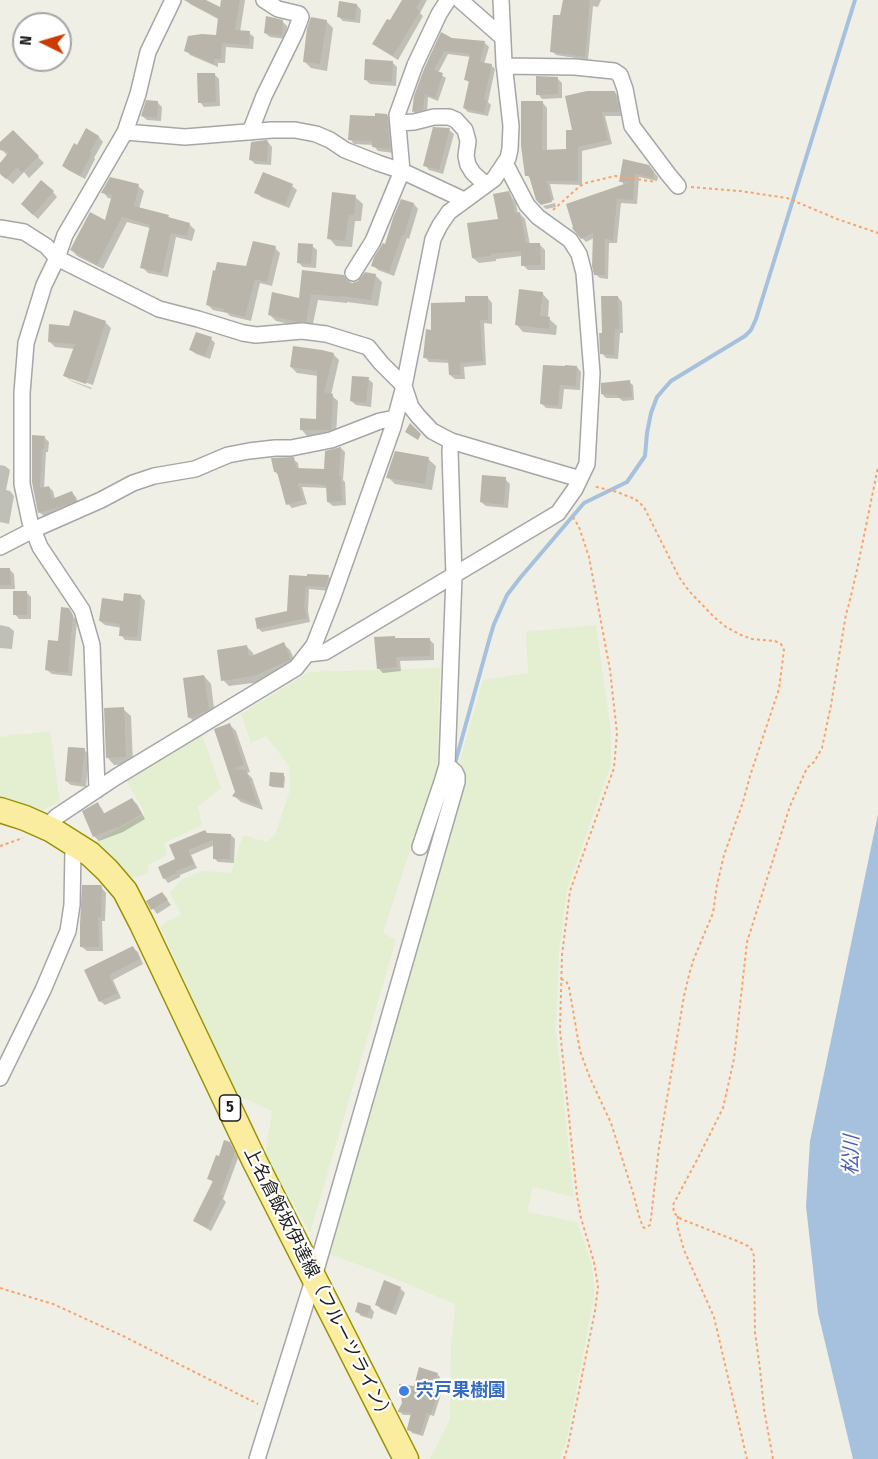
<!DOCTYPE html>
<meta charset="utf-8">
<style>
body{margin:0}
#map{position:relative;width:878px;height:1459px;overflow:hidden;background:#f0efe5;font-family:"Fira Sans Condensed",sans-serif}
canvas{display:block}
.north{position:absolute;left:12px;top:12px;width:60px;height:60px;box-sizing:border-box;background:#fff;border:2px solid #a5a5a5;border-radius:50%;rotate:275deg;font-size:16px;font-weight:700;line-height:24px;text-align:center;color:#1f1f1f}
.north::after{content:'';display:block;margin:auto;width:21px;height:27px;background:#cc3b02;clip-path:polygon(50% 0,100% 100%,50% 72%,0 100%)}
</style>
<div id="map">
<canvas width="878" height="1459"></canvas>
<div class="north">N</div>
</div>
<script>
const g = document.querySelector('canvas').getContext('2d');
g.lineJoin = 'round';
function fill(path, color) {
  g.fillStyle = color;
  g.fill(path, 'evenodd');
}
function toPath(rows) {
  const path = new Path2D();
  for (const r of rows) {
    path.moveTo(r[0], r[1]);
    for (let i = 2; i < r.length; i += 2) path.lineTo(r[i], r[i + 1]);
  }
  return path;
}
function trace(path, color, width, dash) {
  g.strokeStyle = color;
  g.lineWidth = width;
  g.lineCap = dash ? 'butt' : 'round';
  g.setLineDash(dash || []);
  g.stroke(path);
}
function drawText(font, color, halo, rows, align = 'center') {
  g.font = font + ' "Fira Sans Condensed","Noto Sans JP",sans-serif';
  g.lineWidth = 4.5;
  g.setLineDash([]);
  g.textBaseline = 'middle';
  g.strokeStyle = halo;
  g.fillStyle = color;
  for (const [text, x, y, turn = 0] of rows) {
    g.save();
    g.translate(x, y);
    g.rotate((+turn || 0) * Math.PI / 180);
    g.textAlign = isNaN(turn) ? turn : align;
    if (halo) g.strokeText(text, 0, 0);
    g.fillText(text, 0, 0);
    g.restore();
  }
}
fill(toPath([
 [596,625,611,732,611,764,567,890,559,954,556,1030,574,1197,533,1187,527,1212,577,1222,591,1262,594,1285,594,1296,568,1435,560,1459,430,1459,450,1419,451,1347,455,1304,381,1273,326,1253,462,775,459,764,483,680,528,673,526,632],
 [440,668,437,768,383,933,396,940,310,1233,265,1155,272,1111,237,1095,160,926,181,914,170,893,181,880,203,871,231,873,243,835,267,842,275,835,290,790,289,766,266,736,251,743,241,714,309,672],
 [50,731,60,801,43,810,0,796,0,737],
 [201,731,221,788,198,807,202,825,164,843,167,855,148,865,148,874,130,878,95,842,145,814,126,780]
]), '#e4eed1');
fill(toPath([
 [878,814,878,1459,853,1459,818,1313,806,1206,810,1141]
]), '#a6c1dd');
fill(toPath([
 [186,0,203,0,221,9,223,0,245,0,240,32,249,33,254,37,253,49,226,47,225,63,218,63,218,67,190,55,186,50,217,37,220,20,190,4],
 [404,0,427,0,420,13,423,16,398,60,379,48,374,44,390,22],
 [579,0,601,0,598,7,593,6,588,60,556,55,552,51,562,17],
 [357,5,361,10,360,23,343,21,339,17],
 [326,21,333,28,327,71,311,68,304,61],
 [283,22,287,26,286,39,270,37,265,33],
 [452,39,485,43,489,47,484,64,491,65,495,69,488,102,491,105,488,116,468,112,464,108,470,83,466,80,471,57,448,54,438,73,446,78,438,101,428,97,427,113,418,116,414,112,416,97,425,69],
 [393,63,397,67,396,86,370,84,366,80],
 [214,74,219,79,220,106,204,107,200,102],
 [557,78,562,83,562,98,542,99,538,94],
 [615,93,620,97,623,116,605,116,612,144,582,151,582,185,550,184,554,200,541,204,532,180,527,175,543,103,547,108,547,151,567,151],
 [157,102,162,107,161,121,147,120,142,116],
 [387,115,392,120,394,153,378,151,373,145,354,144,350,139,376,118],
 [87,130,99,137,103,142,94,158,95,159,85,179,68,170,63,166,77,147],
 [449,130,454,134,443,174,429,170,425,165],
 [14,133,44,163,29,178,24,172,13,184,0,173,0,165,8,156,0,148,0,144],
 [268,142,272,147,271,165,255,164,251,160],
 [624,161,653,171,658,177,657,181,639,177,637,204,621,203,617,243,609,243,608,279,600,278,595,274,594,238,586,242,582,238,625,186,621,181],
 [138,186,144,191,139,209,168,216,171,220,189,224,195,230,192,241,176,237,168,277,148,273,142,267,150,228,127,222,103,269,77,256,72,250,106,223,113,199,108,198,103,192],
 [292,186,297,190,289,208,261,197,256,192],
 [53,192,57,197,38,219,27,209],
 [508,192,516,203,518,214,520,214,525,219,530,245,539,244,545,250,545,270,528,270,523,265,522,256,496,259,496,261,479,263,473,258,499,220],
 [355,197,363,204,361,221,355,221,352,247,336,246,329,238],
 [402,201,414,204,418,209,409,239,407,238,394,276,378,270,373,265,386,246],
 [555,203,556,207,546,209,543,206],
 [312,246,317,250,316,268,303,267,298,262],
 [275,248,280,253,272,286,260,283,251,321,230,316,227,313,213,310,208,305],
 [375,275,382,282,378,306,347,302,347,303,318,300,312,328,306,328,276,321,269,314,300,300,343,276,352,284],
 [542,293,549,301,548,318,557,326,556,335,523,332,516,324],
 [618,297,622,302,623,333,620,333,618,359,606,358,602,353,603,335],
 [488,298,492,303,492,324,484,323,486,365,464,367,465,379,455,379,450,375,450,363,429,362,425,357,433,332,467,304],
 [105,322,111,328,93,385,70,377,70,380,92,388,91,389,71,381,65,375,75,349,55,347,49,341,70,327],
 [211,339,215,343,210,359,196,354,191,350],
 [333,354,339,360,331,395,338,401,336,435,307,436,302,430,318,421,318,376,297,373,291,367],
 [577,367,581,372,580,390,564,389,562,409,546,408,542,404],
 [368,379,373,383,371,407,356,405,351,401],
 [629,382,633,385,634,400,623,401,619,398,606,398,602,394],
 [45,438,49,442,48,452,46,452,44,489,49,487,53,491,55,499,71,492,76,497,79,505,65,511,44,516,39,512,33,482],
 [341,448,345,452,343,480,345,482,346,505,333,506,328,502,328,488,302,487,307,504,292,508,288,504,280,476,275,472,293,459,298,463,299,470,326,471],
 [428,459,436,466,432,490,395,484,388,477],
 [0,465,5,466,10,470,6,490,10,491,14,496,9,524,0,522],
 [505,479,510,484,508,508,486,506,481,502],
 [9,569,14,574,15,589,0,589,0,570],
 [291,576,328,576,332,580,330,591,309,589,308,611,310,622,262,632,258,628,288,613],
 [27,593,31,597,31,619,19,619,15,614],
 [141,596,145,601,141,641,125,640,121,635,122,628,105,625,100,621,124,603],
 [68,610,77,621,72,676,52,674,47,670,59,643],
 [0,625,9,627,14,631,12,649,0,648],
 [429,639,434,644,434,660,400,661,401,671,383,673,378,668,396,640],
 [283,644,290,650,297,666,261,682,229,686,223,680,247,647,253,653,254,657],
 [204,676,211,684,215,717,197,724,189,717],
 [123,709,131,716,133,764,114,765,107,757],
 [229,724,236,731,250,772,247,773,252,778,263,810,241,802,234,796,237,792,216,730],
 [84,750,89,754,86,787,71,785,66,781],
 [283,775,285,777,284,788,272,787,270,785],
 [132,800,137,804,145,819,123,832,99,841,94,836,84,812,98,804,102,809,105,815],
 [208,835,231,835,235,839,234,863,218,862,214,858,215,845,191,855,197,868,180,875,180,877,168,883,164,878,177,860,171,846],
 [101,887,106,893,105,921,102,921,103,951,87,951,82,947],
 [162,893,171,905,157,914,148,902],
 [133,948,138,952,143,964,113,980,121,998,105,1005,100,1001,86,970],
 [229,1143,233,1148,238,1158,223,1199,226,1202,211,1231,199,1224,195,1220,214,1183,209,1178],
 [400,1288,405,1293,396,1315,381,1309,376,1304],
 [370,1307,374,1312,372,1319,361,1316,357,1311],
 [437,1374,440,1377,436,1391,441,1394,434,1416,430,1415,423,1436,412,1433,409,1429,412,1415,403,1415,399,1411,415,1387]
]), '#0003');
trace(toPath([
 [454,767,490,637,494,624,507,595,520,578,584,503,627,482,645,456,647,433,651,413,657,397,663,390,671,381,745,336,751,330,756,319,855,0]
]), '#a6c1dd', 4);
fill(toPath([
 [184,0,206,0,220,7,221,0,240,0,235,30,250,31,249,45,222,43,221,59,214,59,214,64,184,51,188,36,202,34,216,35,218,18],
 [402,0,421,0,416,8,420,11,393,56,372,44,387,19,390,20],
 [563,0,590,0,585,57,550,52,553,15,560,15],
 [339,1,357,4,355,20,337,17],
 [266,16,283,20,282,36,264,33],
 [311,17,327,20,320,64,303,62,307,28],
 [441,32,452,38,485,41,480,62,492,64,484,99,487,100,484,113,463,108,469,81,464,80,470,54,444,51,434,70,443,73,435,98,425,94,423,110,412,112,414,96,424,69],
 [365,59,393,61,392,82,364,80],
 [197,73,215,73,216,102,198,103],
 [536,76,558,77,558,94,536,95],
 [587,91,615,91,620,112,602,112,608,140,578,147,578,181,547,181,552,202,541,205,536,200,529,176,525,176,521,146,521,101,543,101,542,150,566,149,566,130,572,130,565,96],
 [146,100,158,101,157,118,141,116],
 [375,113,387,114,390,149,372,147,372,141,348,140,350,115,375,116],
 [433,127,450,128,439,170,423,166],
 [86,128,99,136,90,152,92,153,80,176,62,166,74,143,77,145],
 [13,130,39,156,22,173,17,167,6,179,0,174,0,163,9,152,0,150,0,142],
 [266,140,268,141,267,162,249,160,251,142],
 [623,159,649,165,654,172,653,178,635,174,633,200,617,199,613,240,605,239,605,275,594,275,592,266,593,233,581,239,572,228,573,227,566,204,630,182,619,182],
 [263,172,293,184,285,205,254,193],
 [110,177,139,184,134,206,169,215,168,217,190,223,187,236,171,233,162,273,140,268,150,225,122,217,97,265,70,250,90,212,105,220,112,195,101,193],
 [41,180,54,191,33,215,21,204],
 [509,191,511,196,515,213,520,212,526,243,540,243,541,265,521,266,521,251,491,254,491,256,472,258,467,223,498,219,493,194],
 [332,192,356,195,354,215,349,214,345,241,327,239],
 [401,199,414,203,404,235,402,235,389,272,371,266,374,257,383,243,385,244,393,218],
 [253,241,276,246,267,282,255,279,245,317,223,311,224,309,206,305,213,270,215,271,217,262,246,266],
 [298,243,313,244,311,264,297,263],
 [302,270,344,275,347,281,352,283,358,281,365,272,376,274,371,300,341,296,341,297,311,294,306,322,298,322,268,315,272,292,299,298],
 [519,289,543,292,540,316,550,317,549,329,515,325],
 [465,296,488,296,488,320,480,320,483,361,460,363,461,375,449,375,448,360,423,358,426,329,431,330,431,303,465,302],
 [601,296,618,296,619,329,615,329,614,355,600,354,599,333,602,333],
 [74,310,106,321,86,384,63,376,75,344,48,342,49,324,69,326],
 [196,332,212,337,205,356,189,350],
 [293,346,322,350,334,353,324,392,333,394,331,430,300,430,300,418,316,419,317,371,290,367],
 [543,365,565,366,565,365,577,366,576,386,560,385,558,406,540,404],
 [352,376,369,377,366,403,350,401],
 [630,380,632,397,618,398,617,395,601,394,601,383],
 [410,423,421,434,418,440,405,432],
 [32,435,45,436,44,449,42,449,40,488,49,486,52,499,72,491,76,501,60,507,38,513,32,482],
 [341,447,339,476,341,476,342,501,327,502,326,485,298,483,303,500,286,505,277,472,274,472,271,458,294,457,296,468,324,469,325,451],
 [395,451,429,457,425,484,386,478],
 [482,475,506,477,504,505,480,502],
 [0,568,10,568,11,585,0,585],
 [307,574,329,575,326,587,306,586,304,606,307,618,257,629,255,618,287,611,289,575,307,576],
 [13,591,27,591,27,615,13,615],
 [124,593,141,595,137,637,119,636,120,624,99,621,102,598,123,601],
 [61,607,69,608,73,615,68,673,45,670,48,640,58,641],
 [395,636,395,638,430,638,430,656,396,657,397,667,377,669,374,637],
 [284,642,291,659,290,660,254,676,221,681,217,650,247,645,249,657],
 [204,675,209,709,197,716,188,718,183,678],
 [124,707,126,757,106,758,104,708],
 [230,723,244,765,234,769,246,770,258,805,232,796,235,792,214,729],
 [68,747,85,748,81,783,65,781],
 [270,772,284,773,283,787,269,786],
 [132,798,142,814,117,828,117,827,93,837,82,811,98,802,103,814],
 [205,830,207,833,231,834,230,859,213,859,213,840,188,850,194,864,176,871,177,873,163,879,158,867,175,859,169,845],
 [82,885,101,885,102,887,101,917,98,917,99,947,80,947,80,924],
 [162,892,168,900,151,910,146,901],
 [133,946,140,959,109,975,117,993,99,1002,84,970],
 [224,1140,230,1142,235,1152,220,1195,223,1196,207,1228,193,1221,213,1181,207,1179,216,1155,219,1156],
 [384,1280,401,1287,392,1312,375,1305],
 [358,1302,371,1306,367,1316,355,1312],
 [419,1367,438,1373,433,1388,439,1390,431,1414,427,1413,420,1434,407,1430,407,1429,411,1413,398,1412,398,1411,402,1403,399,1384,414,1386]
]), '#b9b5aa');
const street = toPath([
 [460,0,502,37],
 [504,66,575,67,614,71,620,75,625,89,632,126,668,174,678,186],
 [398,123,414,122,434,117,449,117,456,120,465,130,468,141,466,156,468,165,473,173,486,185],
 [125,132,185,137,272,130,295,130,316,134,330,140,345,150,378,163,402,171,464,200],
 [250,132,264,96,295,33,301,17,299,14,278,9,264,0],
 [0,228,24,232,46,246,57,258,159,309,198,319,243,333,256,335,302,331,326,334,368,347,381,363,404,386,411,407,418,416,432,431,451,441,580,479],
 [353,273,373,241,402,171,397,115,415,65,439,14,448,0],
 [0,547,33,530,101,500,133,483,154,476,195,469,228,455,249,451,275,448,291,448,331,440,380,421,395,418],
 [307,654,325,652,558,513,575,489,587,464,592,373,584,273,579,254,570,240,538,217,527,205,505,163],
 [97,790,92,645,82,610,40,547,30,522,22,484,22,393,26,343,44,285,57,258,65,235,125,132,138,94,148,52,173,0],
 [47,827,56,817,116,777,296,668,314,645,332,599,393,427,404,386,433,239,440,225,449,212,494,179,508,158,510,149,511,126,504,63,501,0],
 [420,847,442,782,447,765,454,576,450,451,451,441],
 [0,1078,43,990,68,931,72,905,73,850,72,843],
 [257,1459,314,1277,457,782,457,776,455,772,447,765]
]);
const primary = toPath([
 [0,810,25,818,52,830,90,854,107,870,125,891,142,924,255,1162,406,1459]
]);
trace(street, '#a6a6a6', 18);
trace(primary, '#989101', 27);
trace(toPath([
 [691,187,740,191,787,198,837,219,878,233],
 [553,210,580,186,586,183,615,176,656,182],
 [0,846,23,838],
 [561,979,566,981,569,987,580,1051,590,1078,611,1123,634,1196,639,1216,643,1227,645,1228,650,1225,651,1218,659,1147,684,996,689,975,693,961,713,913,717,885,724,855,743,802,750,776,779,689,784,650,781,644,775,641,752,639,741,635,726,627,714,617,689,591,679,577,644,507,635,499,617,492,593,486],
 [678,1216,677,1225,684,1250,714,1317,747,1459],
 [0,1288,53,1304,123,1336,258,1404],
 [564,1459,568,1446,595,1311,598,1286,594,1262,581,1218,577,1196,560,1030,562,955,570,891,614,768,617,733,610,670,589,557,579,527,573,517],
 [773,1459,764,1409,760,1369,755,1332,754,1256,752,1250,748,1246,737,1241,681,1219,674,1213,673,1205,699,1156,723,1108,734,1059,747,942,790,806,807,768,814,762,822,748,831,705,846,614,848,608,857,570,878,467]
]), '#f8a36d', 2, [3, 3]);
trace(street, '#fff', 15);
trace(primary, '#fbed9f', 24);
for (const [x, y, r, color] of [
 [404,1391,6,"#3f7fe0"]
]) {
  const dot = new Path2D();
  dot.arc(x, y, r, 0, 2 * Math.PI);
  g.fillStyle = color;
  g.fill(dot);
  trace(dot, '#fff', 2);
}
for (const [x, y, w] of [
 [230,1108,21]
]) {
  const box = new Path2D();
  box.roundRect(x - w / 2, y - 13, w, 26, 4.5);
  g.fillStyle = '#fff';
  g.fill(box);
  trace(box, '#1f1f1f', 1.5);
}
drawText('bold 16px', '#1f1f1f', null, [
 ["5",230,1108]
]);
drawText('18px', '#1f1f1f', '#fff', [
 ["上名倉飯坂伊達線（フルーツライン）",318,1285,63]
]);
drawText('bold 18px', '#366cbe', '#fff', [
 ["宍戸果樹園",416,1391]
], 'left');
drawText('italic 20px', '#4c61ae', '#fff', [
 ["松川",852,1155,-88]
]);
</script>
